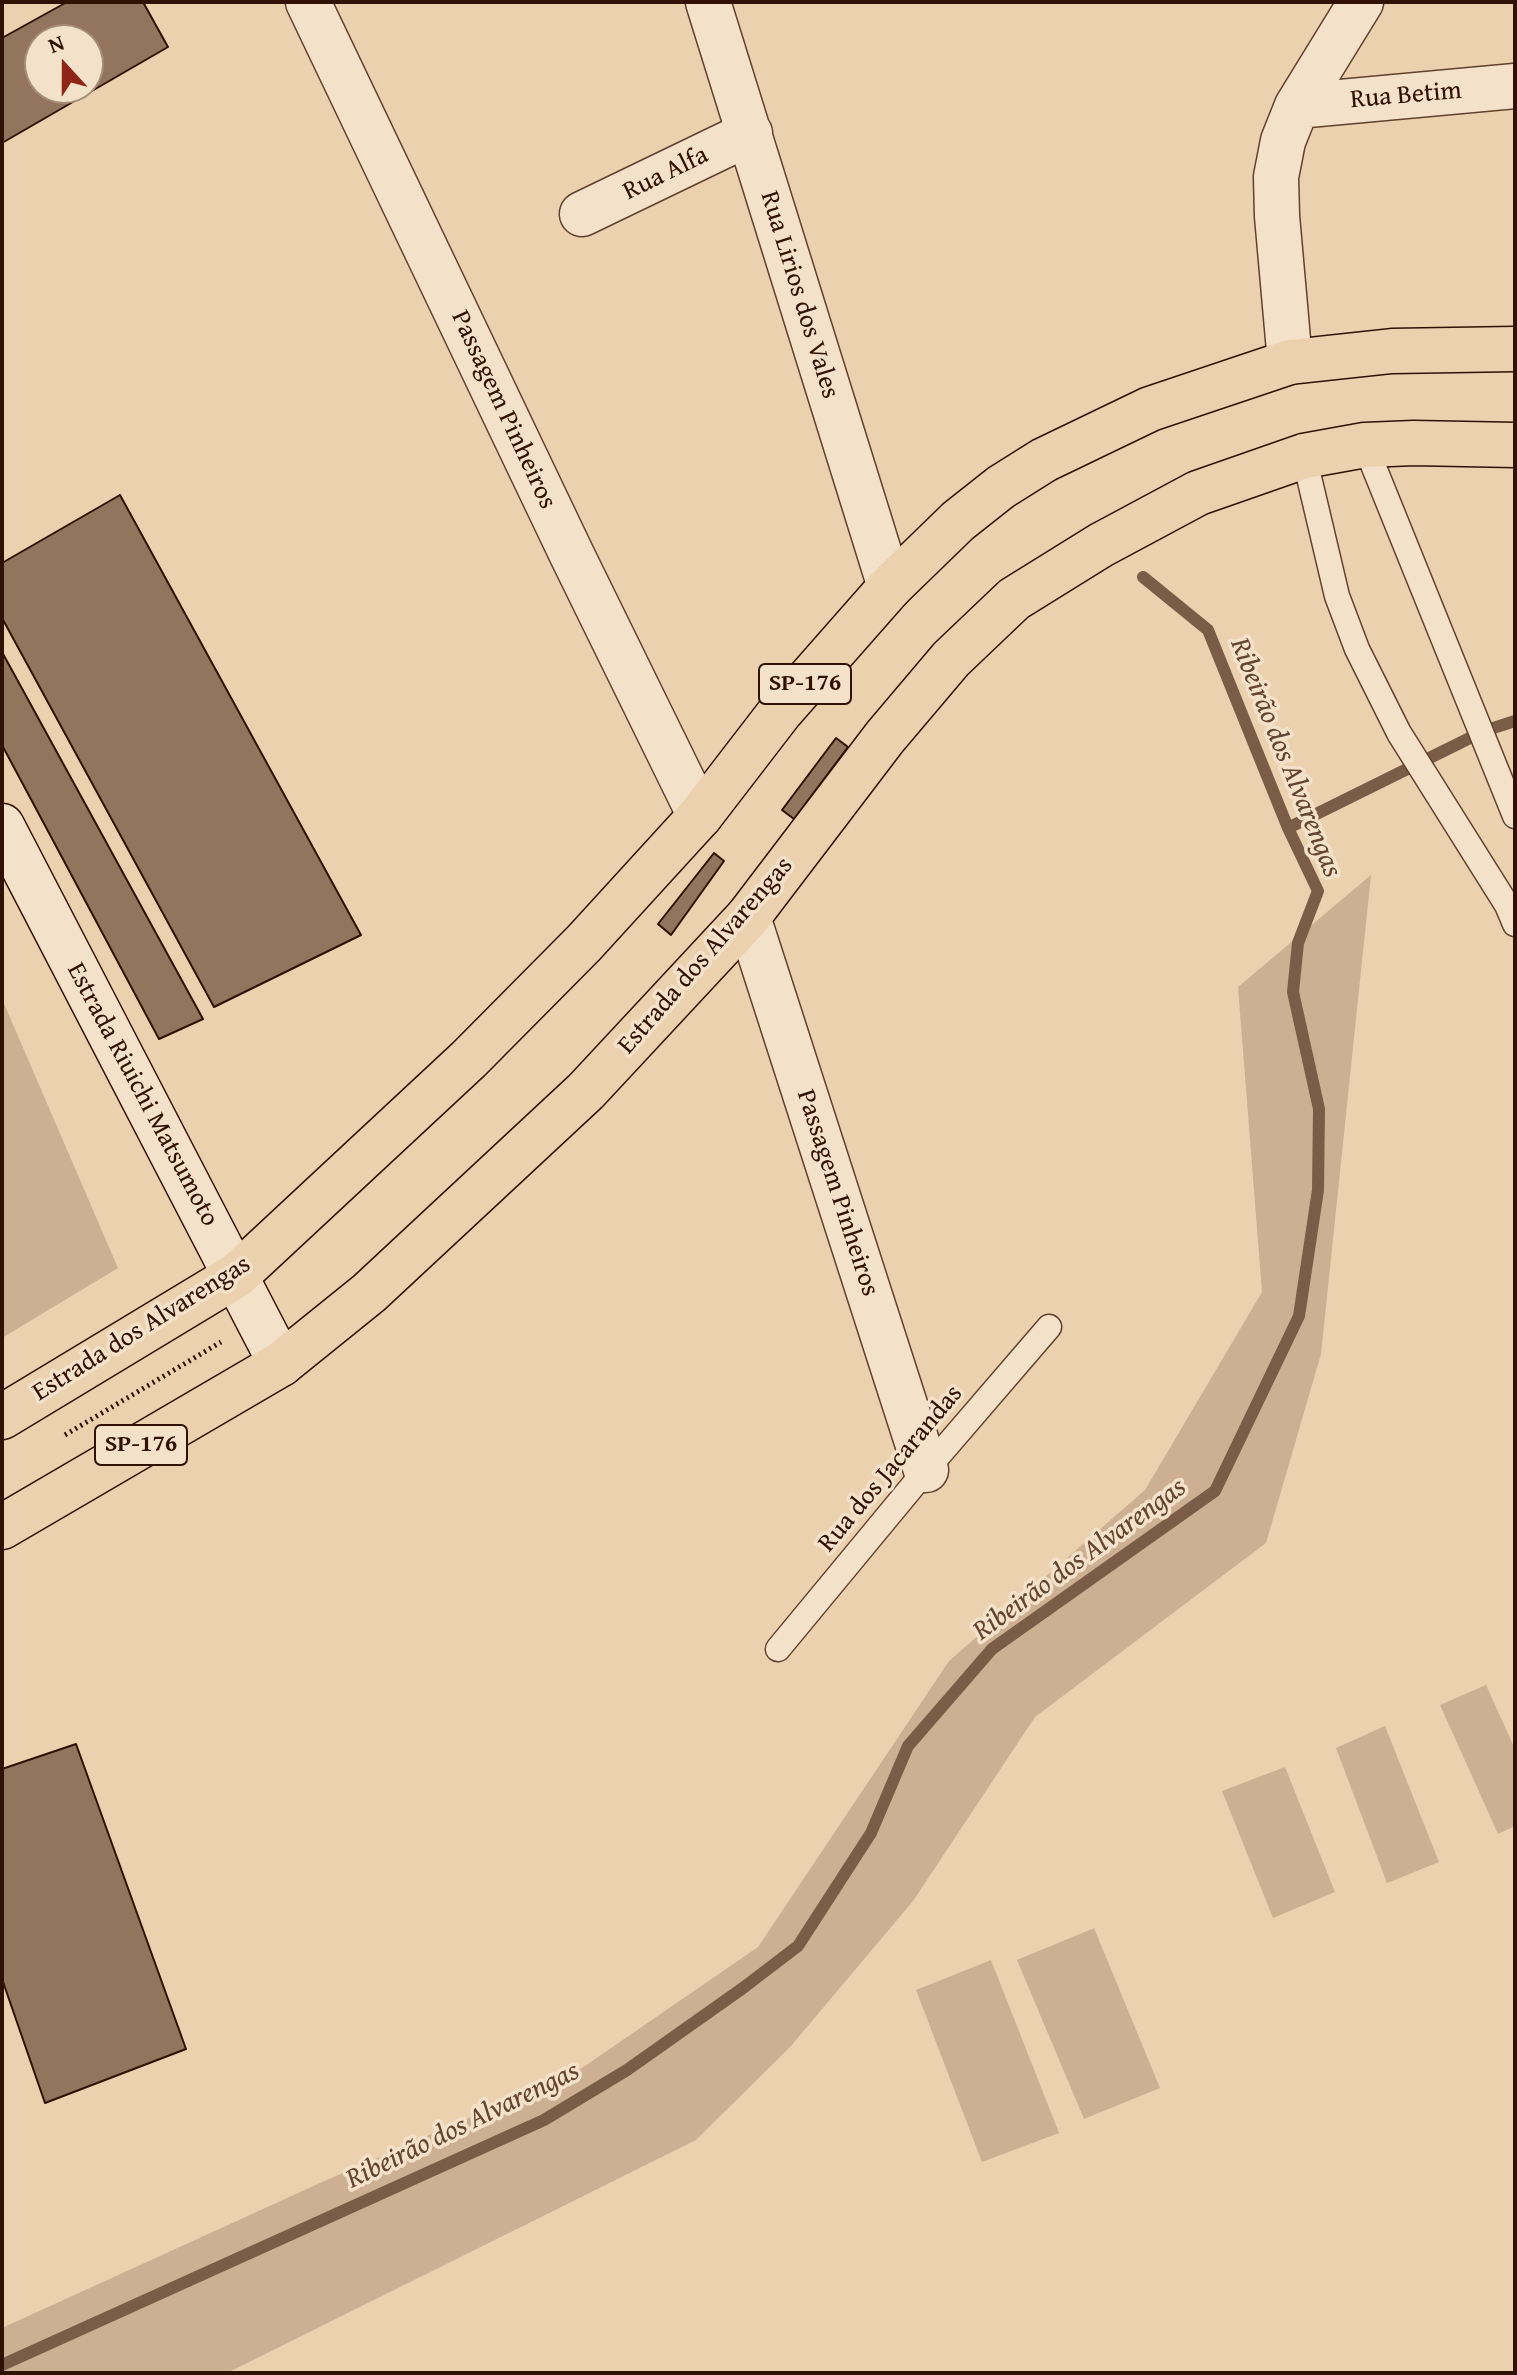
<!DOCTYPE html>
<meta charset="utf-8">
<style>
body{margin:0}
#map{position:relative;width:1517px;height:2375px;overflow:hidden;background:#ecd1ae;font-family:"Gentium Book Plus",serif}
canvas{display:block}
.frame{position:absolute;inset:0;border:4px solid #311103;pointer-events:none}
.north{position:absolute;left:24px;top:24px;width:80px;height:80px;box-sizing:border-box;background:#f3e1ca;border:2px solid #a58e7a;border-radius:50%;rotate:339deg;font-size:22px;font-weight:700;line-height:32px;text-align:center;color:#311103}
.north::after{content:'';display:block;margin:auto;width:28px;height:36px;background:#8f2418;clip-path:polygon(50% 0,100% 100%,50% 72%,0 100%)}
</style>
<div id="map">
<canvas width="1517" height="2375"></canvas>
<div class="frame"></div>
<div class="north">N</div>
</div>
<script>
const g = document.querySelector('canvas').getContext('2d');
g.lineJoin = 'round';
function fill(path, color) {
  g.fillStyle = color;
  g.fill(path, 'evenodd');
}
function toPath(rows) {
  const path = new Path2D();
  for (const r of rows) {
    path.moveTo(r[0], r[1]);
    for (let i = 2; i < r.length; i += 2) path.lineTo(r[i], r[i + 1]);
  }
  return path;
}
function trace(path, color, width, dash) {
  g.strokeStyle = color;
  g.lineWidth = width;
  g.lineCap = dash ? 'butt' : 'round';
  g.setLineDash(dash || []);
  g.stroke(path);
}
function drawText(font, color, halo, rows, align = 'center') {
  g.font = font + ' "Gentium Book Plus",serif';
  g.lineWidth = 7;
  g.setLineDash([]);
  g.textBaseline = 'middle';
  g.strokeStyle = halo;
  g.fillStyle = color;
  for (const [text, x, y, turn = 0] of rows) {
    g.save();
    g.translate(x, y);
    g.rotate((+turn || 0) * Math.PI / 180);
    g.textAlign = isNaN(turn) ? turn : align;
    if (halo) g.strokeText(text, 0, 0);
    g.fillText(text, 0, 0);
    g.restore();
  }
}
fill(toPath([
 [1371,875,1321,1354,1266,1543,1035,1717,913,1901,791,2046,696,2140,227,2373,2,2373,2,2328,320,2183,582,2068,758,1947,949,1661,1145,1490,1262,1292,1238,987],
 [2,999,118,1268,2,1338],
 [1486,1685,1515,1749,1515,1826,1498,1834,1440,1705],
 [1385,1726,1439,1862,1387,1883,1336,1748],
 [1285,1767,1335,1892,1273,1918,1222,1791],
 [1094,1928,1160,2088,1084,2119,1017,1960],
 [991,1960,1059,2133,982,2162,916,1990]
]), '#ccb091');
trace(toPath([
 [1288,828,1484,731,1515,721],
 [2,2365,544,2120,627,2070,743,1988,798,1946,871,1833,908,1746,992,1649,1215,1491,1299,1316,1318,1190,1319,1109,1293,992,1298,943,1318,891,1288,828,1208,630,1143,577]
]), '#7b5d47', 12);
const building = toPath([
 [67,2,143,2,168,47,2,143,2,38,67,2],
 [40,40,88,40,88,88,40,88,40,40],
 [120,495,361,935,214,1007,2,618,2,563,120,495],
 [2,652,203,1019,159,1039,2,745,2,652],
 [836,738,848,747,794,819,782,810,836,738],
 [714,853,724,861,671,935,658,924,714,853],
 [76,1744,186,2049,45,2103,2,1979,2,1769,76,1744]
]);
fill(building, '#92755c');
trace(building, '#311103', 2);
const lane = toPath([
 [1365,445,1515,816],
 [1304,456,1337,596,1357,649,1399,733,1507,905,1515,924],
 [778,1649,926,1470,1049,1327]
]);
const street = toPath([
 [308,2,572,555,700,816],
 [708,2,890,587],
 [1297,106,1515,86],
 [582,214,750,133],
 [1290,362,1277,216,1276,177,1283,141,1297,106,1361,2],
 [748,917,926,1470]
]);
const secondary = toPath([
 [2,826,281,1364]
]);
const primary = toPath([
 [2,1417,237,1275,469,1059,584,943,700,816,780,712,890,587,958,521,1001,487,1044,460,1150,409,1290,362,1392,351,1515,349],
 [2,1527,281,1364,369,1293,586,1091,748,917,885,737,951,659,1014,599,1101,545,1198,493,1304,456,1365,445,1414,443,1515,445]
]);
trace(lane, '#60412e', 27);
trace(street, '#60412e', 47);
trace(secondary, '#311103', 47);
trace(primary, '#311103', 47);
trace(toPath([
 [65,1435,221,1342]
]), '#311103', 5, [2, 4]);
trace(lane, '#f3e1ca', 24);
trace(street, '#f3e1ca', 44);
trace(secondary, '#f3e1ca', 44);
trace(primary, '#ecd1ae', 44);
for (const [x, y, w] of [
 [805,684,92],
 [141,1445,92]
]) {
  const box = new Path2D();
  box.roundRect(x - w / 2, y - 20, w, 40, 6);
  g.fillStyle = '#f3e1ca';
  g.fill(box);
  trace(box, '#311103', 2);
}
drawText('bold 24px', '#311103', null, [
 ["SP-176",805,684],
 ["SP-176",141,1445]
]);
drawText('26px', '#311103', '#f3e1ca', [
 ["Rua Betim",1406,96,-5],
 ["Rua Alfa",666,174,-26],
 ["Rua Lirios dos Vales",799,295,73],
 ["Passagem Pinheiros",503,410,65],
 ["Estrada dos Alvarengas",706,956,-49],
 ["Estrada Riuichi Matsumoto",142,1095,62],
 ["Passagem Pinheiros",837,1193,72],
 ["Estrada dos Alvarengas",142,1329,-32],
 ["Rua dos Jacarandas",891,1469,-50]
]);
drawText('italic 28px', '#624430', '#f3e1ca', [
 ["Ribeirão dos Alvarengas",1285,758,68],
 ["Ribeirão dos Alvarengas",1080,1560,-36],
 ["Ribeirão dos Alvarengas",463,2126,-26]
]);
</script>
